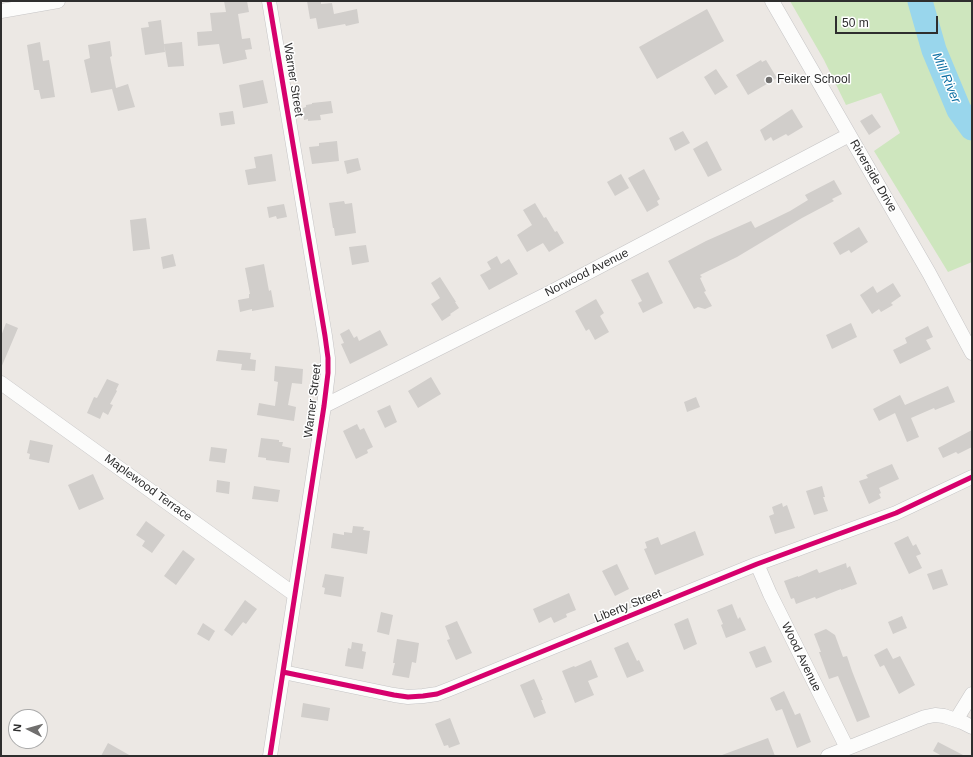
<!DOCTYPE html>
<style>
body{margin:0}
#map{position:relative;width:973px;height:757px;overflow:hidden;background:#ece8e4;font-family:Helvetica,sans-serif}
canvas{display:block}
.frame{position:absolute;inset:0;border:2px solid #2e2e2e;pointer-events:none}
.north{position:absolute;left:8px;top:709px;width:40px;height:40px;box-sizing:border-box;background:#fff;border:1px solid #ababab;border-radius:50%;rotate:276deg;font-size:11px;font-weight:700;line-height:16px;text-align:center;color:#2e2e2e}
.north::after{content:'';display:block;margin:auto;width:14px;height:18px;background:#706f6e;clip-path:polygon(50% 0,100% 100%,50% 72%,0 100%)}
.scale{position:absolute;left:835px;top:16px;width:103px;height:18px;box-sizing:border-box;border:2px solid #2e2e2e;border-top:0;padding-left:5px;font-size:12px;line-height:14px;white-space:nowrap;color:#2e2e2e;-webkit-text-stroke:3px #fff;paint-order:stroke}
</style>
<div id="map">
<canvas width="973" height="757"></canvas>
<div class="frame"></div>
<div class="north">N</div>
<div class="scale">50 m</div>
</div>
<script>
const g = document.querySelector('canvas').getContext('2d');
g.lineJoin = 'round';
function fill(path, color) {
  g.fillStyle = color;
  g.fill(path, 'evenodd');
}
function toPath(rows) {
  const path = new Path2D();
  for (const r of rows) {
    path.moveTo(r[0], r[1]);
    for (let i = 2; i < r.length; i += 2) path.lineTo(r[i], r[i + 1]);
  }
  return path;
}
function trace(path, color, width, dash) {
  g.strokeStyle = color;
  g.lineWidth = width;
  g.lineCap = dash ? 'butt' : 'round';
  g.setLineDash(dash || []);
  g.stroke(path);
}
function drawText(font, color, halo, rows, align = 'center') {
  g.font = font + ' Helvetica,sans-serif';
  g.lineWidth = 3;
  g.setLineDash([]);
  g.textBaseline = 'middle';
  g.strokeStyle = halo;
  g.fillStyle = color;
  for (const [text, x, y, turn = 0] of rows) {
    g.save();
    g.translate(x, y);
    g.rotate((+turn || 0) * Math.PI / 180);
    g.textAlign = isNaN(turn) ? turn : align;
    if (halo) g.strokeText(text, 0, 0);
    g.fillText(text, 0, 0);
    g.restore();
  }
}
fill(toPath([
 [790,1,972,1,972,262,948,272,874,151,900,133,881,93,846,105,824,60]
]), '#cee6be');
trace(toPath([
 [920,1,934,50,959,110,972,128]
]), '#99d6ec', 25);
fill(toPath([
 [224,1,247,1,249,12,238,14,242,39,250,38,252,49,245,50,247,59,223,64,219,44,198,46,197,32,212,31,210,13,226,12],
 [307,1,321,1,321,4,332,3,334,14,357,9,359,23,346,26,345,24,318,29,316,18,310,19],
 [707,9,724,41,657,79,639,47],
 [161,20,165,52,145,55,141,28,149,27,148,22],
 [110,41,112,56,110,57,116,88,128,84,135,107,118,111,112,89,91,93,84,60,90,58,88,45],
 [40,42,43,61,49,60,55,97,41,99,39,90,34,90,27,45],
 [182,42,184,66,168,67,164,44],
 [761,60,762,62,766,60,777,78,748,95,736,75],
 [716,69,728,87,715,95,704,77],
 [263,80,268,103,243,108,239,85],
 [331,101,333,113,320,115,321,120,308,121,308,119,304,120,303,108,306,107,306,105,312,104,312,103],
 [792,109,803,127,788,136,786,134,773,141,771,137,765,141,760,130],
 [233,111,235,124,221,126,219,113],
 [872,114,881,127,869,135,860,121],
 [683,131,690,143,675,151,669,138],
 [337,141,339,161,312,164,309,147,319,146,319,143],
 [707,141,722,170,708,177,693,149],
 [272,154,276,181,248,185,245,170,256,168,254,157],
 [358,158,361,170,347,174,344,161],
 [644,169,660,199,657,201,659,205,647,212,628,178],
 [621,174,629,188,615,196,607,182],
 [834,180,842,194,832,199,834,201,802,218,737,257,700,275,702,277,700,278,706,291,704,292,712,306,705,309,698,307,694,309,668,261,706,241,751,221,755,228,790,211,808,200,805,195],
 [344,201,345,204,352,203,356,233,335,236,334,228,333,228,329,203],
 [535,203,544,218,546,217,555,232,557,231,564,243,549,252,543,243,527,252,517,235,532,225,523,210],
 [284,204,287,217,277,219,276,216,269,218,267,207],
 [146,218,150,249,133,251,130,220],
 [859,227,868,242,851,253,849,250,840,255,833,243],
 [366,245,369,262,352,265,349,247],
 [173,254,176,266,163,269,161,257],
 [497,256,501,264,509,259,518,274,489,290,480,275,491,269,487,262],
 [264,264,269,291,271,290,274,307,252,311,252,309,240,312,238,300,249,298,249,294,250,294,245,268],
 [648,272,663,303,643,313,638,303,642,301,631,280],
 [440,277,456,302,455,302,459,308,450,314,451,315,442,321,431,304,440,298,431,283],
 [893,283,901,296,891,303,893,305,881,312,879,309,872,314,860,295,873,286,877,293],
 [596,299,604,313,600,316,609,332,595,340,589,329,586,331,575,311],
 [6,323,18,328,1,368,1,336],
 [851,323,857,337,832,349,826,335],
 [928,326,933,337,926,340,931,349,900,364,893,350,907,343,905,338],
 [349,329,354,338,357,336,359,341,380,330,388,345,350,364,341,344,344,343,340,334],
 [218,350,251,353,250,359,256,360,255,371,241,370,242,364,216,361],
 [275,366,303,369,302,384,292,383,288,405,296,407,294,421,257,415,259,403,275,406,278,382,274,381],
 [431,377,441,394,418,408,408,391],
 [107,379,119,384,116,390,117,391,110,404,113,405,108,415,103,412,100,419,87,413,94,397,97,398],
 [948,386,955,402,935,410,934,408,911,418,919,437,907,442,895,413,879,421,873,409,900,395,905,405],
 [696,397,700,407,687,412,684,402],
 [390,405,397,422,385,428,377,411],
 [357,424,360,430,364,428,373,447,367,450,368,453,356,459,343,431],
 [972,430,972,447,958,454,956,452,943,458,938,448],
 [261,438,279,440,279,442,283,442,282,446,291,448,289,463,266,460,266,458,258,457],
 [30,440,53,445,49,463,29,459,30,454,27,453],
 [211,447,227,449,225,463,209,461],
 [892,464,899,479,879,488,881,493,879,494,881,498,869,504,859,481,868,478,866,475],
 [93,474,104,499,79,510,68,485],
 [217,480,230,482,229,494,216,492],
 [254,486,280,490,278,502,252,499],
 [822,486,825,497,823,497,828,511,814,515,806,491],
 [782,503,783,507,787,505,795,528,775,534,769,516,774,514,772,507],
 [146,521,165,535,152,553,142,546,145,541,136,535],
 [353,526,364,527,363,530,370,531,367,554,331,548,333,533,344,535,344,532,352,533],
 [695,531,704,555,655,575,644,549,647,548,645,542,658,537,661,545],
 [908,536,913,546,916,544,921,554,916,556,922,568,909,574,894,543],
 [183,550,195,559,176,585,164,576],
 [846,563,847,568,850,566,857,584,841,590,841,589,816,599,815,597,796,604,794,598,791,599,784,581,798,576,798,577,817,569,819,573],
 [617,564,629,589,615,596,602,571],
 [942,569,948,585,933,590,927,574],
 [325,574,344,577,341,597,324,594,325,588,322,587],
 [569,593,576,610,566,614,567,617,554,623,551,617,539,623,533,609],
 [245,600,257,609,246,624,243,622,232,636,224,630],
 [732,604,738,619,740,617,746,630,726,638,721,625,723,624,717,610],
 [381,612,393,615,389,635,377,632],
 [902,616,907,628,893,634,888,622],
 [688,618,697,644,684,650,674,624],
 [457,621,472,653,456,660,447,640,450,639,445,626],
 [203,623,215,631,209,641,197,634],
 [826,629,835,635,843,657,847,656,852,671,870,717,857,722,838,676,829,679,819,652,821,652,814,634],
 [397,639,419,643,416,663,412,662,409,678,392,675,395,663,393,663],
 [352,642,363,644,362,651,366,652,363,669,345,666,348,648,351,649],
 [628,642,637,661,639,660,644,671,627,678,614,648],
 [765,646,772,662,756,668,749,652],
 [887,648,893,659,900,656,915,685,899,694,884,665,880,667,874,655],
 [591,660,598,677,588,681,594,695,575,703,562,671,574,666,575,667],
 [534,679,543,700,541,700,546,713,534,718,520,685],
 [784,691,795,715,800,713,811,742,797,748,782,709,776,711,770,698],
 [303,703,330,708,328,721,301,717],
 [450,718,460,744,449,748,448,745,444,746,435,724],
 [768,738,775,756,723,756,722,755],
 [938,742,965,756,942,756,933,751],
 [108,743,131,756,101,756]
]), '#d1cecb');
const minor = toPath([
 [269,1,325,336,328,358,328,373,324,406,270,756],
 [772,1,929,273,972,353],
 [1,11,58,1],
 [1,383,294,594],
 [324,406,551,292,849,135],
 [757,564,770,594,847,748],
 [283,672,394,695,408,697,423,696,437,694,450,689,757,564,896,513,972,477],
 [956,720,972,694],
 [828,756,925,717,935,715,944,716,962,722,972,727]
]);
trace(minor, '#c5c4c5', 15);
trace(minor, '#fcfcfb', 14);
trace(toPath([
 [269,1,325,336,328,358,328,373,324,406,270,756],
 [283,672,394,695,408,697,423,696,437,694,450,689,757,564,896,513,972,477]
]), '#d6006c', 5);
for (const [x, y, r, color] of [
 [769,80,4,"#706f6e"]
]) {
  const dot = new Path2D();
  dot.arc(x, y, r, 0, 2 * Math.PI);
  g.fillStyle = color;
  g.fill(dot);
  trace(dot, '#fff', 1.5);
}
drawText('12px', '#2e2e2e', '#fff', [
 ["Warner Street",293,80,81],
 ["Riverside Drive",873,176,60],
 ["Norwood Avenue",587,273,-27],
 ["Warner Street",313,401,-83],
 ["Maplewood Terrace",148,488,36],
 ["Liberty Street",628,606,-22],
 ["Wood Avenue",801,657,64]
]);
drawText('12px', '#2e2e2e', '#fff', [
 ["Feiker School",777,80]
], 'left');
drawText('italic 13px', '#0d6fa3', '#fff', [
 ["Mill River",946,78,67]
]);
</script>
